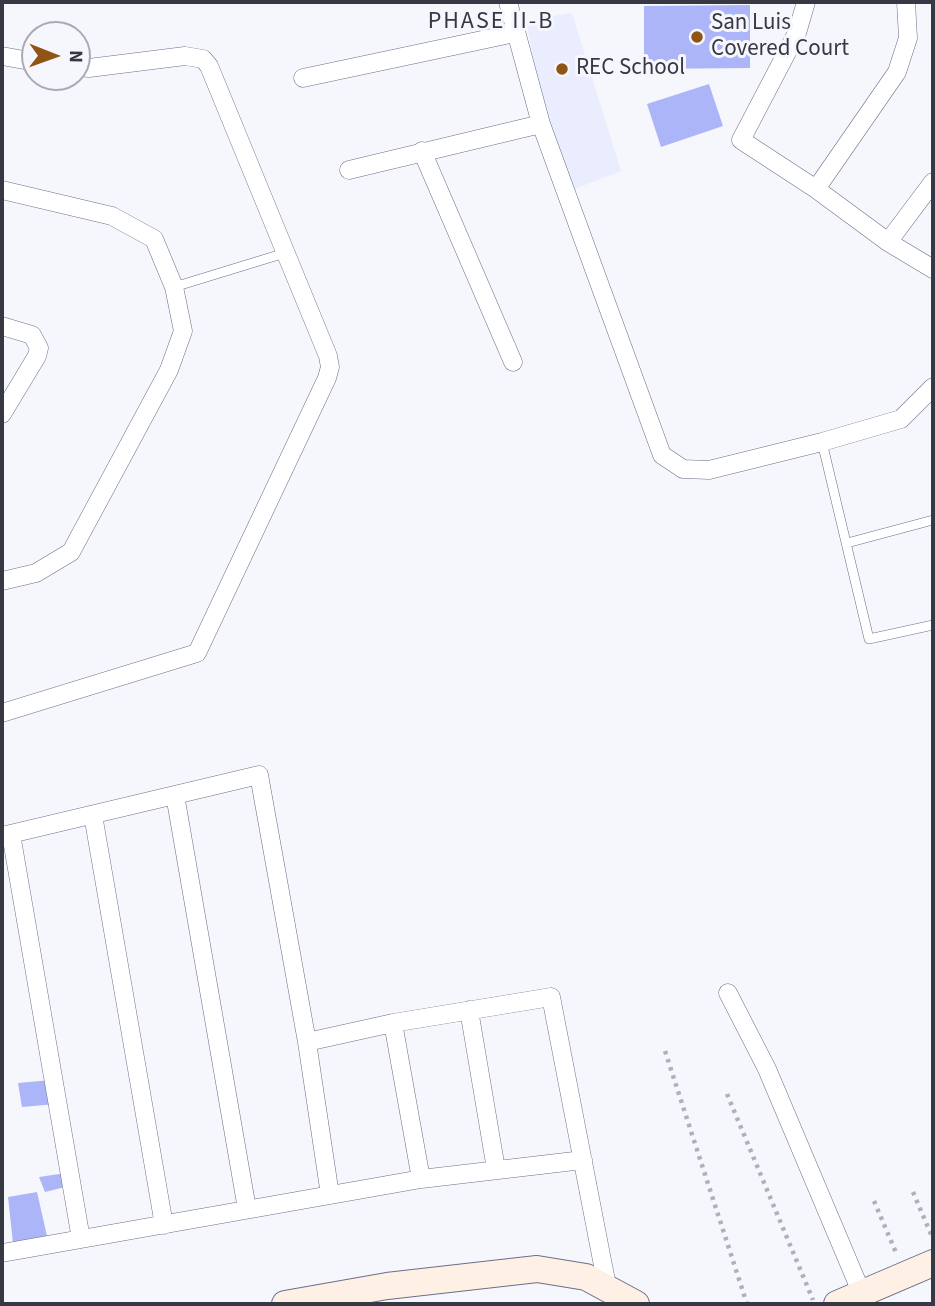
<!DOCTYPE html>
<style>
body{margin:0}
#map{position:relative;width:935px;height:1306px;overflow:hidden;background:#f6f7fd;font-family:"Source Sans 3",sans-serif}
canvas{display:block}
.frame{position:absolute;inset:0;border:4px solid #363844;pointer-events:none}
.north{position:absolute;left:21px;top:21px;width:70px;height:70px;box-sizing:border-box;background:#f6f7fd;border:2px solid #a9abb3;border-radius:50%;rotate:91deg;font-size:19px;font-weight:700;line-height:28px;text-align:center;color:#363844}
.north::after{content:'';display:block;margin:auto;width:24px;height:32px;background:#915417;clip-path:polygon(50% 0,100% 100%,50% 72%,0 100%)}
</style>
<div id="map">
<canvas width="935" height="1306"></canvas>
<div class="frame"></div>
<div class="north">N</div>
</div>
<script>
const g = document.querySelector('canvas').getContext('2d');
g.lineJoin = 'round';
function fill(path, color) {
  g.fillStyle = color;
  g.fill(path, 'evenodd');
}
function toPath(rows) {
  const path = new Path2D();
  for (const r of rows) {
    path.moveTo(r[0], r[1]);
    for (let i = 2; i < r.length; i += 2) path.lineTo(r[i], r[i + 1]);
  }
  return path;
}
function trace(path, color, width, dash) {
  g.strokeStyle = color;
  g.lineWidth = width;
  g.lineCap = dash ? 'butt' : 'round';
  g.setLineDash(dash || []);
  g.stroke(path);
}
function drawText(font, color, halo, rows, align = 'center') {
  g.font = font + ' "Source Sans 3",sans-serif';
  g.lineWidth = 6;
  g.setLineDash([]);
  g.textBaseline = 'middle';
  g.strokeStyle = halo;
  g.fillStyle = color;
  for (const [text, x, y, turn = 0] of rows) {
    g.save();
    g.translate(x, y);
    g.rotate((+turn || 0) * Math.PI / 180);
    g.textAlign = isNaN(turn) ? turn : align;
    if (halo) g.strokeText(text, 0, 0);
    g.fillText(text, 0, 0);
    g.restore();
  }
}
fill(toPath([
 [572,13,621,171,572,190,545,118,526,20]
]), '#eaedfd');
fill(toPath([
 [750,5,750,68,644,69,644,6],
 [709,84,723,126,661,147,647,104],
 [51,1080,56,1104,22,1107,18,1083],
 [66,1173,69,1186,45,1192,39,1177],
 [37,1192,47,1236,13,1243,8,1197]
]), '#acb5f7');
const lane = toPath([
 [174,287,285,253],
 [822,442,869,639,933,625],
 [847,543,933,520]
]);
const street = toPath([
 [508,2,541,124,662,455,683,469,709,470,822,442,901,419,933,387],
 [806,2,797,33,741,140,816,189,888,242,933,269],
 [2,56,35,62],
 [303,78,515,33],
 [422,151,513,362],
 [349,170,541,124],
 [816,189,897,72,908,38,906,2],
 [2,190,112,216,154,239,174,287,183,331,169,370,71,552,36,573,2,581],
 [888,242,933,182],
 [2,326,32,335,39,348,37,356,2,414],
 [2,713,197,653,327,378,330,367,328,356,209,66,203,59,185,56,89,68,77,67],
 [175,795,247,1209],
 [93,815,164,1225],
 [11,834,81,1239],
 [2,836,259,775,307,1042,330,1195],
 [728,993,767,1069,862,1294],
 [469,1010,496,1169],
 [393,1023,421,1179],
 [307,1042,393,1023,551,997,607,1286],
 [2,1253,421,1179,583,1160]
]);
const secondary = toPath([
 [285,1304,387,1286,537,1269,586,1277,636,1304],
 [837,1304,933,1263]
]);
trace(lane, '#6a6f8a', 10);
trace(street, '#6a6f8a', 19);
trace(secondary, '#6a6f8a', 28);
trace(toPath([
 [665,1051,747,1304],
 [727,1094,813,1300],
 [913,1192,933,1239],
 [874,1201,897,1255]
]), '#afb1b9', 4.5, [3.5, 5]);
trace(lane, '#fff', 9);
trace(street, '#fff', 18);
trace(secondary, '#fef0e5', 26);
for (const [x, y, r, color] of [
 [697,37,7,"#915417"],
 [562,69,7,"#915417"]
]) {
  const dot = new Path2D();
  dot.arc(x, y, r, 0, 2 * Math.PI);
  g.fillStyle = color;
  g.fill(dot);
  trace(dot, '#f6f7fd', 2.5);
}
drawText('23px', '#363844', '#f6f7fd', [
 ["San Luis",711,24],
 ["Covered Court",711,50],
 ["REC School",576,69]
], 'left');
g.letterSpacing = '2px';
drawText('24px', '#363844', '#f6f7fd', [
 ["PHASE II-B",491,23]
]);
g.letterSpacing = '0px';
</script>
